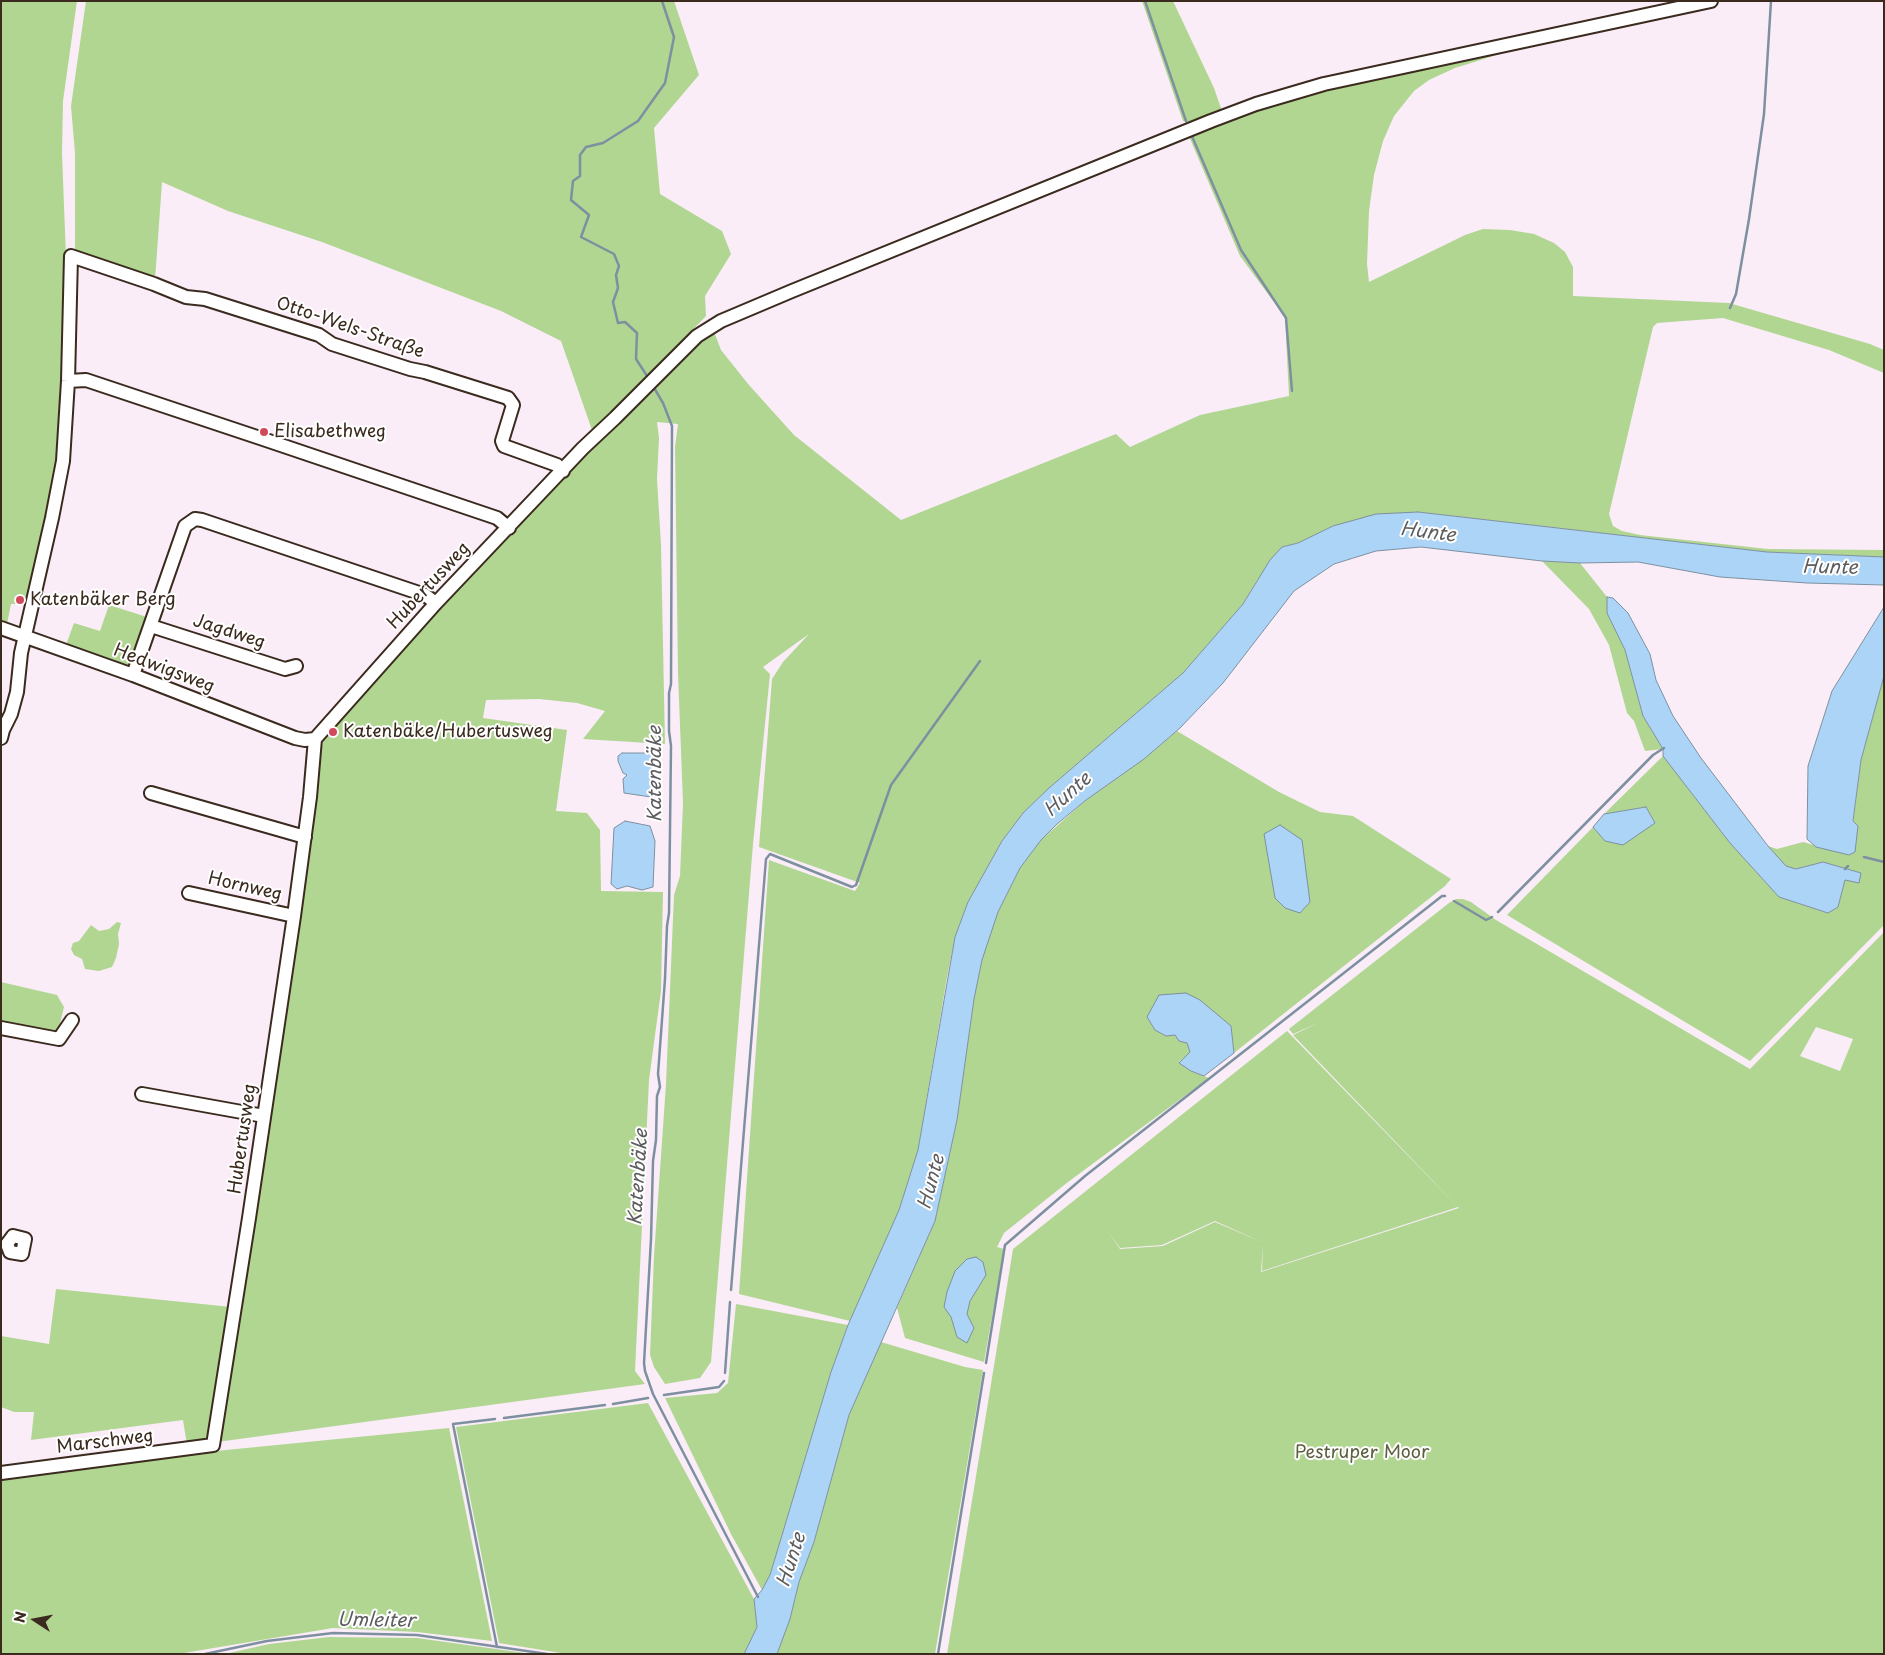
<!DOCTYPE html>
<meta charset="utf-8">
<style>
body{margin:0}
#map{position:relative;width:1885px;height:1655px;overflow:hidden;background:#faedf8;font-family:"Playpen Sans",sans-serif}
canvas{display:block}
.frame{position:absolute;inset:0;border:2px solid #3b2a1e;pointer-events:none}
.north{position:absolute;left:10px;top:1595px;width:50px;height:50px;-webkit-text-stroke:4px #fff;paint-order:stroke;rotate:281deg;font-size:14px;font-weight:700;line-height:20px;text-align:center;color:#3b2a1e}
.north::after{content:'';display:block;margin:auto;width:18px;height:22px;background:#3b2a1e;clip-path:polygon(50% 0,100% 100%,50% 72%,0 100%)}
</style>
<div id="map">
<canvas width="1885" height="1655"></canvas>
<div class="frame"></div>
<div class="north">N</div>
</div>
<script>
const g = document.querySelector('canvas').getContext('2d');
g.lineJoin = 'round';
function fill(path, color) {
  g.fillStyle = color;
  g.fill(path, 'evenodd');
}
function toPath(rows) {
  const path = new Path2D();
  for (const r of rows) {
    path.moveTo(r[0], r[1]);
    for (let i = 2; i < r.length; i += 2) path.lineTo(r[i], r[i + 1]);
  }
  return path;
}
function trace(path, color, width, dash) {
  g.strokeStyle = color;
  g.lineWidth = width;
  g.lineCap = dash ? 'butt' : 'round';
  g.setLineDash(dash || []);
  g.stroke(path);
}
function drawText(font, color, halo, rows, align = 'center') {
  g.font = font + ' "Playpen Sans",sans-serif';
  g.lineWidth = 4;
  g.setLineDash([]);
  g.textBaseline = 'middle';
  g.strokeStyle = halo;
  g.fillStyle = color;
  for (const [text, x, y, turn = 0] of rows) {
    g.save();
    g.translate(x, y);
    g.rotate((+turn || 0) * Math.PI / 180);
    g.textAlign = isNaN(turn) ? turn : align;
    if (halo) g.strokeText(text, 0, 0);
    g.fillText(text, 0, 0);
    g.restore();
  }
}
fill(toPath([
 [1,1,77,1,63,101,62,154,66,257,62,377,57,460,47,515,25,604,11,604,7,624,1,622],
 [86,1,674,1,699,75,654,128,660,194,722,231,731,254,705,296,706,316,596,430,592,430,561,341,501,311,322,242,228,211,162,182,155,280,75,254,75,153,71,106],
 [1142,1,1173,1,1214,88,1222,111,1189,123,1183,121],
 [1519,48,1455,68,1429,80,1414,91,1394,116,1383,141,1374,175,1369,211,1367,264,1369,282,1465,235,1483,229,1510,230,1534,234,1554,243,1565,252,1573,267,1573,296,1729,303,1870,344,1884,350,1884,373,1829,350,1723,318,1657,323,1653,327,1609,514,1613,526,1622,531,1640,535,1768,549,1884,550,1884,557,1767,552,1418,512,1333,526,1298,543,1282,547,1258,579,1243,604,1183,673,1049,788,1023,813,1002,841,968,902,955,937,947,977,918,1150,899,1210,850,1321,739,1294,769,860,855,891,860,883,759,847,772,679,783,662,809,634,763,667,770,674,753,844,711,1362,700,1378,665,1384,654,1367,650,1355,654,1256,666,1084,674,895,680,876,683,803,678,673,675,447,678,424,657,422,659,438,657,479,661,545,665,744,583,739,605,711,577,703,539,699,486,700,483,718,567,730,556,811,587,813,600,830,601,891,663,892,661,991,649,1080,635,1371,645,1384,217,1442,318,762,325,734,440,606,690,345,713,329,721,350,749,385,794,435,901,520,1116,434,1130,447,1200,415,1289,396,1285,317,1240,256,1188,134,1311,91],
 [1542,561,1580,563,1607,597,1607,613,1625,650,1643,716,1663,749,1645,751,1634,721,1627,713,1609,645,1589,609],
 [109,605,147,617,130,665,127,667,66,645,74,623,100,631],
 [1884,676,1884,925,1750,1061,1507,915,1593,827,1605,841,1655,823,1646,807,1604,814,1663,756,1730,843,1779,897,1828,913,1838,907,1845,880,1861,873,1823,862,1796,869,1786,867,1768,846,1777,849,1803,842,1849,855,1861,760],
 [1177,731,1279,792,1320,812,1353,816,1451,879,1445,886,1234,1053,1231,1026,1147,1017,1155,1030,1166,1036,1175,1034,1187,1043,1190,1052,1179,1062,1191,1071,1209,1078,1068,1182,1004,1233,997,1247,1004,1249,984,1362,905,1338,897,1308,935,1221,957,1120,974,999,982,960,998,912,1020,868,1041,840,1086,800,1144,759],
 [1456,899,1463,899,1471,902,1496,920,1750,1069,1884,932,1884,1654,947,1654,1013,1249,1287,1031,1458,1207,1262,1271,1263,1245,1261,1272,1459,1208,1293,1035,1318,1023,1293,1034,1289,1029,1449,903],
 [1816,1027,1853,1039,1840,1071,1800,1056],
 [1215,1221,1264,1243,1215,1222,1163,1246,1120,1249,1107,1230,1120,1248,1162,1245],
 [117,922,121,923,118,934,119,944,116,958,112,967,99,971,85,969,82,959,74,955,71,949,73,943,79,941,91,925,99,931,109,929],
 [1,982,57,995,64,1007,58,1032,1,1024],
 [56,1289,231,1307,212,1439,187,1445,183,1420,31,1440,34,1412,14,1412,1,1407,1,1336,49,1344],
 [736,1304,848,1325,831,1372,770,1575,762,1590,731,1534,665,1398,717,1393,728,1383],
 [881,1342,965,1367,983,1370,935,1654,777,1654,790,1619,799,1582,814,1542,849,1415],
 [648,1403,754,1599,757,1627,744,1654,567,1654,499,1643,456,1427],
 [449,1428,492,1641,417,1632,333,1628,178,1654,1,1654,1,1477,216,1451],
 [329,1637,417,1638,532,1654,225,1654,269,1644]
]), '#b1d692');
const water = toPath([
 [1418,512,1767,552,1884,557,1884,585,1807,583,1720,577,1638,562,1580,563,1542,561,1421,547,1376,551,1334,564,1294,591,1223,683,1180,728,1144,759,1086,800,1057,824,1041,840,1020,868,998,912,982,960,974,999,957,1120,935,1221,849,1415,814,1542,799,1582,790,1619,777,1654,744,1654,757,1627,754,1599,762,1590,770,1575,831,1372,848,1325,899,1210,918,1150,955,937,968,902,1002,841,1023,813,1049,788,1183,673,1243,604,1270,560,1282,547,1298,543,1333,526,1376,514,1418,512],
 [1607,597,1613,598,1628,613,1650,654,1656,680,1673,716,1701,758,1768,846,1786,866,1796,869,1823,862,1861,873,1859,883,1845,880,1838,907,1828,913,1779,897,1730,843,1663,756,1663,749,1643,716,1625,650,1607,613,1607,597],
 [1884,607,1884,676,1861,760,1853,821,1858,826,1855,852,1849,855,1816,847,1807,839,1808,766,1832,691,1884,607],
 [622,753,656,753,658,757,658,770,654,796,651,797,624,793,623,779,627,775,623,773,618,761,618,756,622,753],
 [1646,807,1655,823,1623,845,1605,841,1593,827,1604,814,1646,807],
 [625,821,650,826,655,841,653,887,642,890,627,886,617,889,611,884,614,828,625,821],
 [1280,825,1302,840,1310,902,1300,913,1285,908,1275,898,1264,834,1280,825],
 [1186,993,1200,1000,1231,1026,1234,1053,1204,1076,1191,1071,1179,1063,1190,1052,1187,1043,1179,1041,1175,1035,1166,1036,1155,1030,1147,1017,1159,995,1186,993],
 [976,1257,983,1262,986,1275,970,1301,967,1314,974,1328,967,1343,957,1337,951,1317,944,1307,947,1292,955,1271,967,1259,976,1257]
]);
fill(water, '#abd4f6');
trace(water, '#7e90a0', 1);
trace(toPath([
 [1145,1,1186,121],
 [1191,134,1241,250,1286,318,1292,391],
 [1730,308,1736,294,1749,219,1764,114,1771,1],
 [649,379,636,359,637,333,625,322,618,323,613,302,618,288,616,275,619,266,614,254,581,237,589,215,571,200,573,181,580,176,580,155,586,147,603,143,638,121,665,83,674,37,662,1],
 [653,386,663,403,672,426,671,684,669,693,669,731,671,746,669,913,667,926,665,979,658,1074,660,1087,657,1096,656,1140,653,1161,651,1239,644,1363,645,1371,653,1394,758,1597],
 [1864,857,1884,862],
 [1845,869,1848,866],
 [1454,901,1486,920,1492,917],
 [1498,912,1653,755,1664,748],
 [731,1290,766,859,770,854,852,887,856,885,891,785,980,661],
 [986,1363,1005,1245,1085,1176,1442,896,1445,896],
 [725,1373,730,1302],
 [664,1395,719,1387,724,1381],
 [613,1404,648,1398],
 [504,1418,605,1405],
 [495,1419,453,1424,497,1647],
 [205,1654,267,1641,333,1633,417,1635,547,1654],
 [938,1654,984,1373]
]), '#7e90a0', 2.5);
const minor = toPath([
 [68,381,86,380,263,439,497,518,509,528],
 [151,626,285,669,296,666],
 [1,628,133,675,295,738,305,740,315,739],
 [133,675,185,526,195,519,202,520,425,595,436,603],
 [1,738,3,730,11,714,17,692,21,653,52,518,63,461,68,381,71,256,154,284,186,297,205,299,319,335,332,344,410,369,425,372,508,398,513,405,502,441,504,446,557,465,563,471],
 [151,793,305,837],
 [189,893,294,916],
 [1,1028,59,1039,72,1020],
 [142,1094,264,1116],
 [13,1236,25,1239,22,1254,10,1252,7,1244,13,1236],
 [1,1473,213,1445,249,1218,294,916,310,797,315,739,436,603,583,448,615,418,697,336,721,321,792,291,1211,121,1256,104,1324,84,1711,1]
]);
trace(minor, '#3b2a1e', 16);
trace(minor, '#fff', 12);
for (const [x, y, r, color] of [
 [264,432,5,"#d1495b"],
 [20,600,5,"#d1495b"],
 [333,732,5,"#d1495b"]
]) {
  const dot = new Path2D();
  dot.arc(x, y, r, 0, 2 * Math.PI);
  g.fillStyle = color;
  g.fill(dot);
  trace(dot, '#fff', 2);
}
drawText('18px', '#3b2a1e', '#fff', [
 ["Otto-Wels-Straße",350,328,19],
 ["Hubertusweg",429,586,-47],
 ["Jagdweg",229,632,18],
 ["Hedwigsweg",164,669,21],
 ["Hornweg",245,887,13],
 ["Hubertusweg",243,1139,-82],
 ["Marschweg",105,1442,-7]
]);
drawText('18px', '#3b2a1e', '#fff', [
 ["Elisabethweg",274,432],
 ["Katenbäker Berg",30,600],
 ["Katenbäke/Hubertusweg",343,732]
], 'left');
drawText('18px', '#5e5e41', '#fff', [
 ["Pestruper Moor",1362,1453]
]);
drawText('italic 19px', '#5d5d5f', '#fff', [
 ["Hunte",1428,533,7],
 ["Hunte",1830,568,1],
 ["Katenbäke",656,774,-90],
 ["Hunte",1068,795,-42],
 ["Katenbäke",639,1177,-86],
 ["Hunte",932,1182,-75],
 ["Hunte",792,1560,-72],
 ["Umleiter",376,1621,1]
]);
</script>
